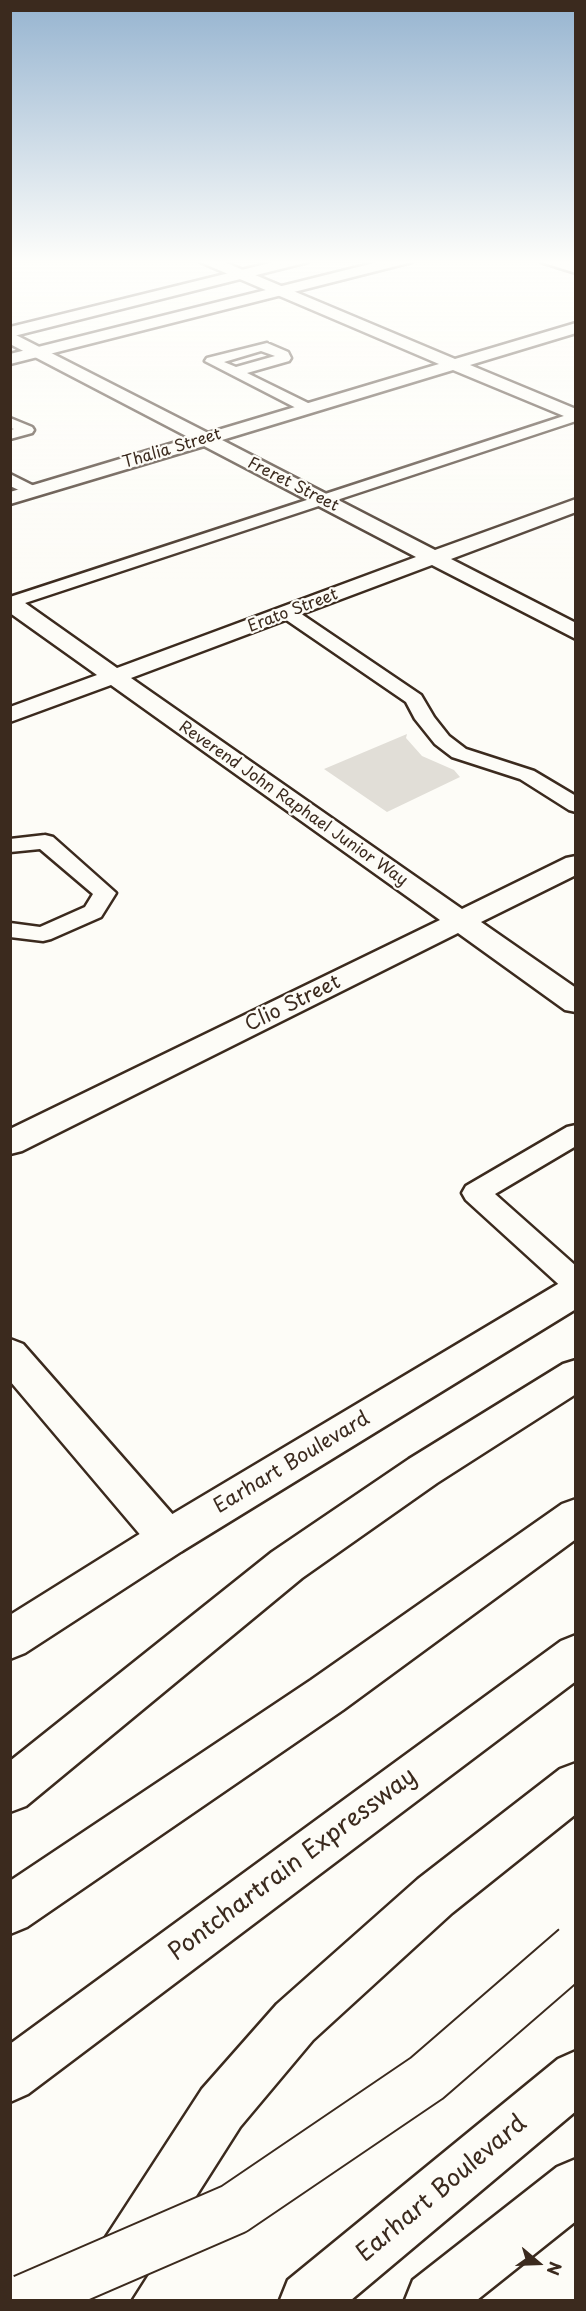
<!DOCTYPE html>
<style>
body{margin:0}
#map{position:relative;width:586px;height:2311px;overflow:hidden;background:#fdfcf7;font-family:"Playpen Sans",sans-serif}
canvas{display:block}
.frame{position:absolute;inset:0;border:12px solid #3b2a1e;pointer-events:none}
.north{position:absolute;left:508px;top:2233px;width:60px;height:60px;-webkit-text-stroke:4px #fdfcf7;paint-order:stroke;rotate:109deg;font-size:16px;font-weight:700;line-height:24px;text-align:center;color:#3b2a1e}
.north::after{content:'';display:block;margin:auto;width:21px;height:27px;background:#3b2a1e;clip-path:polygon(50% 0,100% 100%,50% 72%,0 100%)}
</style>
<div id="map">
<canvas width="586" height="2311"></canvas>
<div class="frame"></div>
<div class="north">N</div>
</div>
<script>
const g = document.querySelector('canvas').getContext('2d');
g.lineJoin = 'round';
function fill(path, color) {
  g.fillStyle = color;
  g.fill(path, 'evenodd');
}
function toPath(rows) {
  const path = new Path2D();
  for (const r of rows) {
    path.moveTo(r[0], r[1]);
    for (let i = 2; i < r.length; i += 2) path.lineTo(r[i], r[i + 1]);
  }
  return path;
}
function trace(path, color, width, dash) {
  g.strokeStyle = color;
  g.lineWidth = width;
  g.lineCap = dash ? 'butt' : 'round';
  g.setLineDash(dash || []);
  g.stroke(path);
}
function drawText(font, color, halo, rows, align = 'center') {
  g.font = font + ' "Playpen Sans",sans-serif';
  g.lineWidth = 4.5;
  g.setLineDash([]);
  g.textBaseline = 'middle';
  g.strokeStyle = halo;
  g.fillStyle = color;
  for (const [text, x, y, turn = 0] of rows) {
    g.save();
    g.translate(x, y);
    g.rotate((+turn || 0) * Math.PI / 180);
    g.textAlign = isNaN(turn) ? turn : align;
    if (halo) g.strokeText(text, 0, 0);
    g.fillText(text, 0, 0);
    g.restore();
  }
}
fill(toPath([
 [407,734,406,738,422,756,454,770,460,777,387,812,324,769]
]), '#e1ded7');
const service = toPath([
 [267,343,288,352,291,358,289,361,247,373,312,405,314,408,312,411,302,411,205,361,207,358,267,343],
 [261,351,275,356,236,367,224,362,261,351],
 [576,412,576,421,10,608,10,597,576,412],
 [10,418,32,427,34,430,32,433,10,439,10,430,14,429,10,428,10,418],
 [10,474,38,488,40,491,32,496,10,486,10,474],
 [288,608,294,609,421,695,434,717,449,736,466,749,534,771,576,796,576,812,569,810,520,779,452,757,435,744,415,719,406,702,282,617,279,613,282,609,288,608],
 [45,835,53,837,116,893,101,917,51,939,43,941,10,937,10,923,40,927,85,907,93,894,40,849,10,852,10,839,45,835],
 [576,1125,576,1146,495,1194,576,1266,576,1294,566,1291,466,1200,462,1193,466,1186,567,1127,576,1125]
]);
const minor = toPath([
 [198,259,217,259,455,359,576,323,576,333,470,365,576,409,576,421,453,370,222,440,435,550,576,499,576,512,451,559,576,623,576,639,432,565,131,678,462,909,566,858,576,856,576,875,481,922,576,988,576,1012,565,1010,458,933,22,1151,10,1154,10,1129,440,920,111,685,10,722,10,707,97,675,10,613,10,597,18,598,117,668,416,557,204,446,10,504,10,492,190,438,10,344,10,332,208,433,439,364,200,262,198,259],
 [539,259,560,259,576,264,576,273,541,262,539,259],
 [10,1339,23,1344,182,1525,188,1538,182,1551,168,1556,154,1551,10,1381,10,1339]
]);
const tertiary = toPath([
 [286,259,310,259,308,262,10,337,10,327,286,259],
 [390,259,414,259,412,262,10,364,10,354,390,259]
]);
const secondary = toPath([
 [576,1277,576,1309,182,1551,25,1653,10,1659,10,1615,154,1525,563,1281,576,1277],
 [576,2051,576,2111,351,2300,280,2300,288,2280,558,2059,576,2051]
]);
const motorway = toPath([
 [576,1360,576,1394,437,1483,302,1578,26,1806,10,1812,10,1761,272,1552,409,1459,563,1364,576,1360],
 [576,1499,576,1539,343,1710,27,1927,10,1934,10,1881,311,1680,562,1504,576,1499],
 [576,1635,576,1681,28,2094,10,2102,10,2044,561,1641,576,1635],
 [576,1763,576,1814,452,1913,313,2040,240,2127,130,2300,70,2300,78,2280,202,2089,277,2004,418,1879,560,1769,576,1763],
 [576,2159,576,2221,477,2300,405,2300,413,2280,557,2167,576,2159]
]);
trace(service, '#3b2a1e', 5);
trace(minor, '#3b2a1e', 5);
trace(tertiary, '#3b2a1e', 5);
trace(secondary, '#3b2a1e', 5);
trace(motorway, '#3b2a1e', 5);
fill(service, '#fdfcf7');
fill(minor, '#fdfcf7');
fill(tertiary, '#fdfcf7');
fill(secondary, '#fdfcf7');
fill(motorway, '#fdfcf7');
const motorwayBridge = toPath([
 [24,2300,234,2209,427,2078,576,1949]
]);
trace(motorwayBridge, '#3b2a1e', 54, []);
trace(motorwayBridge, '#fdfcf7', 50);
const sky = g.createLinearGradient(0, 0, 0, 582);
sky.addColorStop(0, '#96b4d0');
sky.addColorStop(0.45, '#fefefb');
sky.addColorStop(1, '#fefefb00');
g.fillStyle = sky;
g.fillRect(0, 0, 586, 582);
drawText('16px', '#3b2a1e', '#fdfcf7', [
 ["Thalia Street",172,449,-17],
 ["Freret Street",293,485,27],
 ["Erato Street",293,611,-21],
 ["Reverend John Raphael Junior Way",293,804,35]
]);
drawText('20px', '#3b2a1e', '#fdfcf7', [
 ["Clio Street",293,1004,-26],
 ["Earhart Boulevard",292,1463,-31]
]);
drawText('24px', '#3b2a1e', '#fdfcf7', [
 ["Pontchartrain Expressway",293,1865,-37],
 ["Earhart Boulevard",442,2189,-40]
]);
</script>
